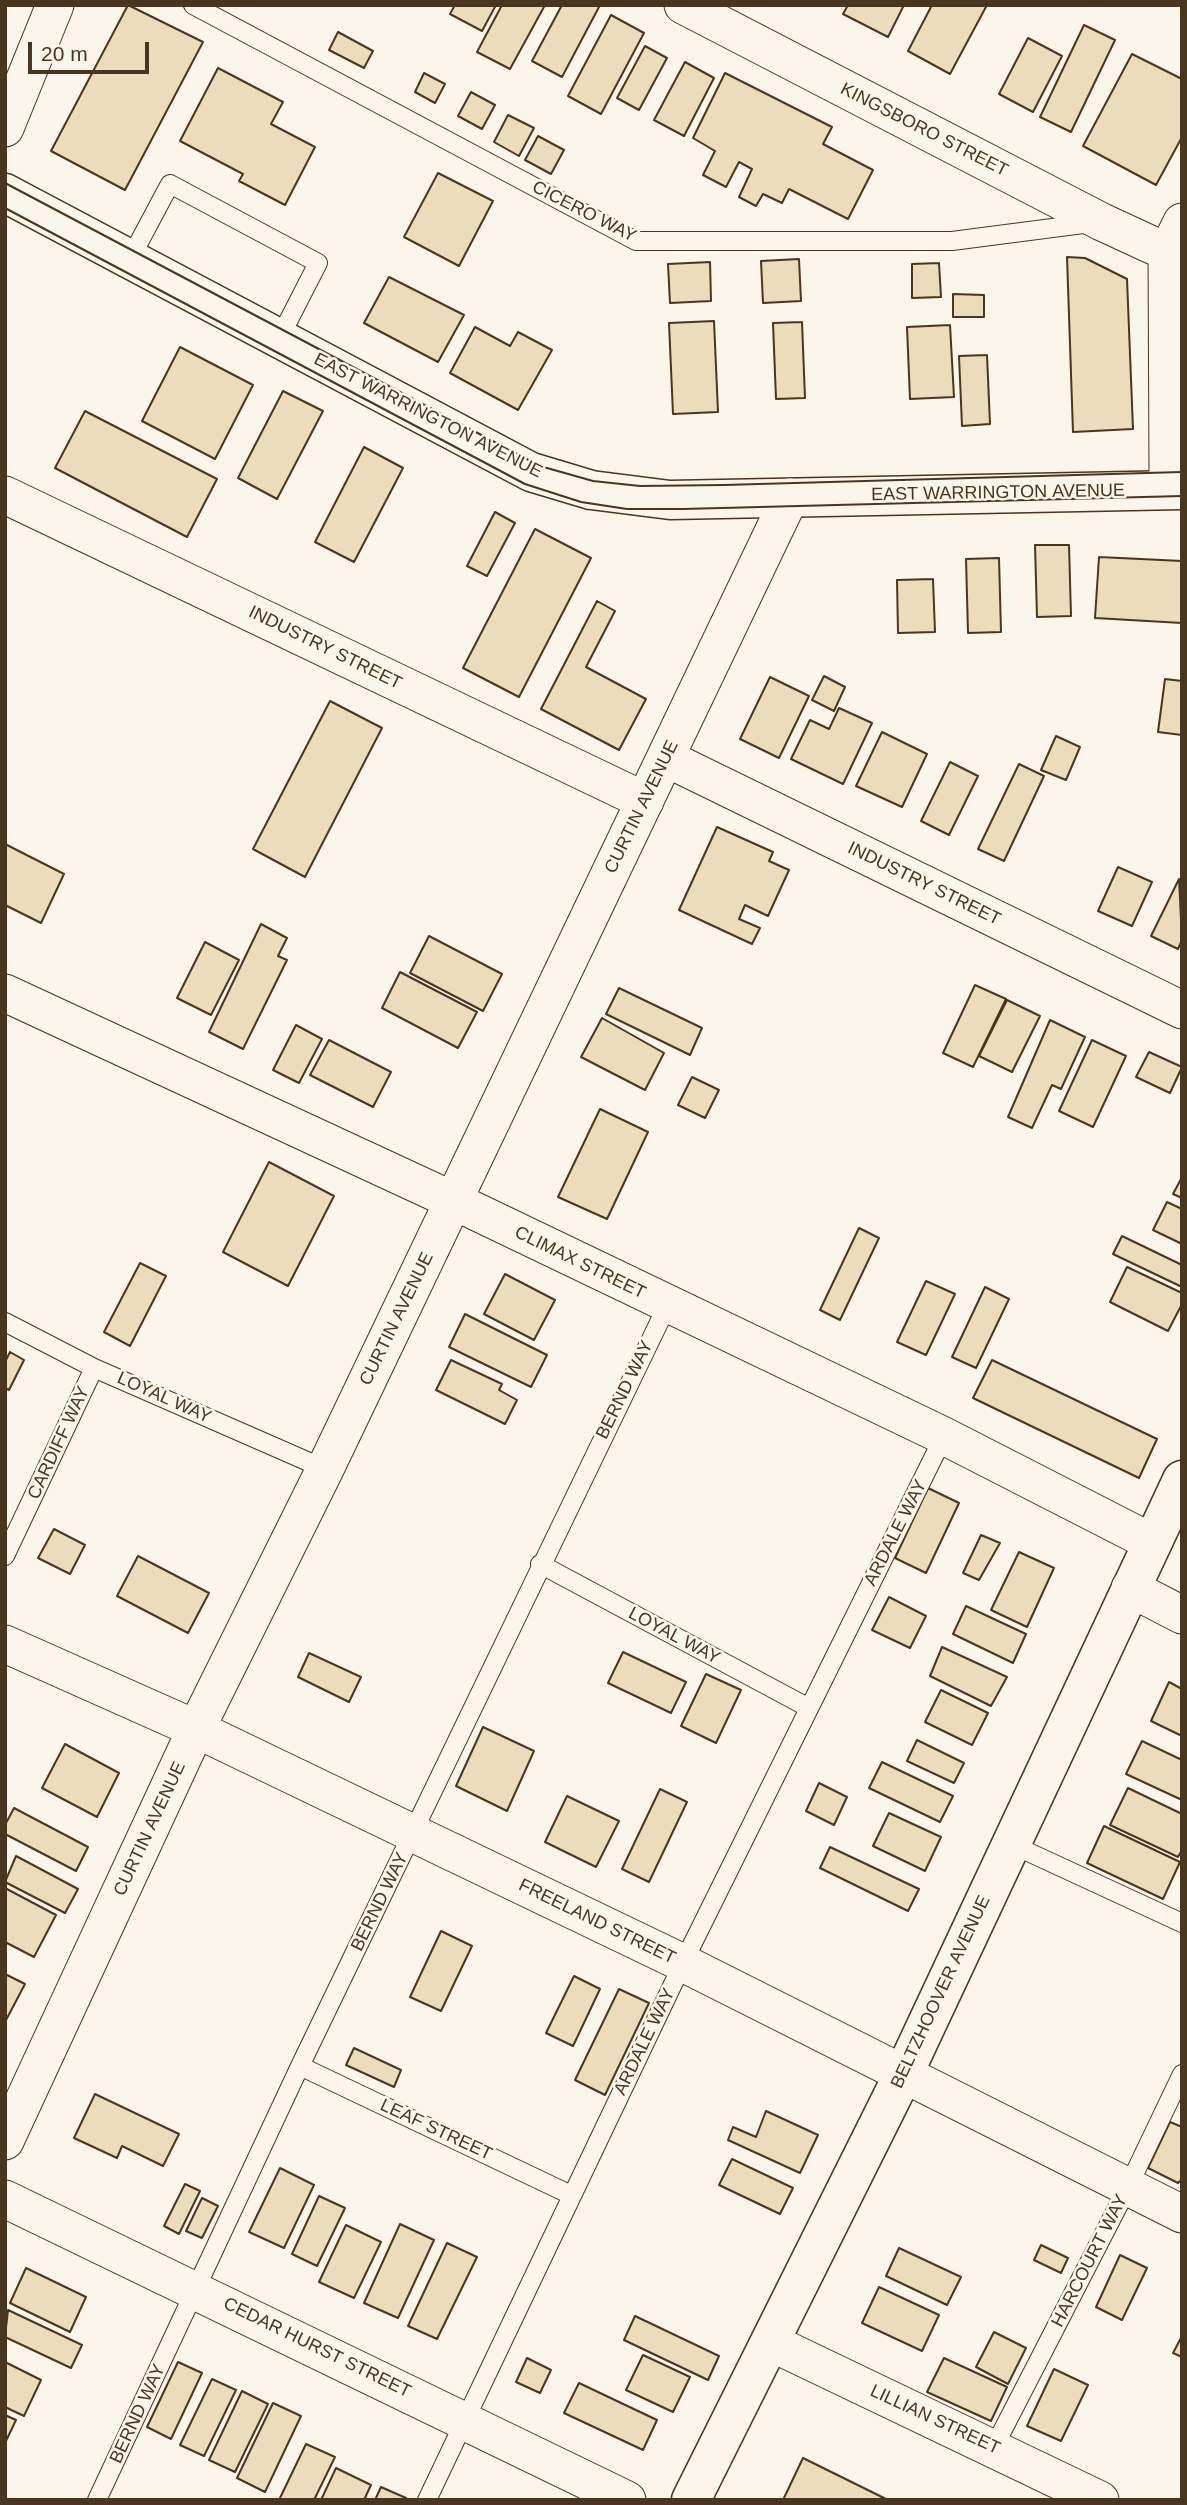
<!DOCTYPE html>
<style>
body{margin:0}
#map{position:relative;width:1187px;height:2505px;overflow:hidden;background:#fbf6e9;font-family:Arial,sans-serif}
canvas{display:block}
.frame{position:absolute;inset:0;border:7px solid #4a3520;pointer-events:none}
.scale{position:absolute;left:28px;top:42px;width:121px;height:32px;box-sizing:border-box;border:4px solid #4a3520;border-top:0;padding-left:9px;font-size:21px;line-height:24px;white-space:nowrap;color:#4a3520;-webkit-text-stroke:5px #fbf6e9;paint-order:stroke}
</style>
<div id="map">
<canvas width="1187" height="2505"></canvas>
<div class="frame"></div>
<div class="scale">20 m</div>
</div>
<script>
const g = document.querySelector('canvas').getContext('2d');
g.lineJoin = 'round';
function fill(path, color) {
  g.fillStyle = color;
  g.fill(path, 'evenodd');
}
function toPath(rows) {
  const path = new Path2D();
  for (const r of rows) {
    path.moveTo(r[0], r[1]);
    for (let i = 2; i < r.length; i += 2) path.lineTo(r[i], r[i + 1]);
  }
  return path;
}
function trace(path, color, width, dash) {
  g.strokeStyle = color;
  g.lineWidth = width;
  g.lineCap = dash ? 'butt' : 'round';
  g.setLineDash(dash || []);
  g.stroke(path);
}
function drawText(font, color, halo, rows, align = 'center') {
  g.font = font + ' Arial,sans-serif';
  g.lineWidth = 5;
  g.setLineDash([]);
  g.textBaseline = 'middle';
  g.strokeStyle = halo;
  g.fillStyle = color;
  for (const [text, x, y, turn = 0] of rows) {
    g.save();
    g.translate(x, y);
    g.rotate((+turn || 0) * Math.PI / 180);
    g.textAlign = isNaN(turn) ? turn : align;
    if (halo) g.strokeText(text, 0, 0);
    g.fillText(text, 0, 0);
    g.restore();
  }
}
const building = toPath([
 [128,5,203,42,125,190,51,151,128,5],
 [455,5,496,5,482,31,450,14,455,5],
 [502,5,545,5,510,69,477,52,502,5],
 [562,5,600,5,562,77,532,61,562,5],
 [848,5,904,5,888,37,843,14,848,5],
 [932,5,987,5,950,74,908,51,932,5],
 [611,15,644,33,601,114,568,96,611,15],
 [1084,25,1115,40,1071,132,1040,117,1084,25],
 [338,32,373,51,364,68,329,50,338,32],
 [1028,38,1062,56,1033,112,999,94,1028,38],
 [645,46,667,58,639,110,617,98,645,46],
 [1132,54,1182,79,1182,137,1156,185,1083,146,1132,54],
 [685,62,714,78,684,136,654,120,685,62],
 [218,68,283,102,271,124,315,147,285,205,239,181,243,174,180,141,218,68],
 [424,73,445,84,435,103,415,92,424,73],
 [725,73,832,127,823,144,873,170,848,219,789,189,782,203,763,194,756,206,739,197,752,169,739,162,726,187,703,175,715,151,693,138,725,73],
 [471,92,495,105,482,129,458,116,471,92],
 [508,115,534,128,519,156,494,142,508,115],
 [538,136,564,150,551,174,525,160,538,136],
 [438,173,493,201,459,266,404,237,438,173],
 [1067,257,1085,258,1127,279,1133,429,1073,432,1067,257],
 [799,259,801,301,763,303,761,261,799,259],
 [710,262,711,301,670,303,668,264,710,262],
 [939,263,941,297,912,298,912,264,939,263],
 [389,277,464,315,438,362,364,323,389,277],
 [953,294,984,295,984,317,953,317,953,294],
 [714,321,718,412,673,414,669,323,714,321],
 [802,322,805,398,776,399,773,323,802,322],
 [950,325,954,397,910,399,907,327,950,325],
 [475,327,510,346,518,332,552,350,518,410,450,373,475,327],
 [180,347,253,385,215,459,142,421,180,347],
 [987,355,990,424,962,426,959,356,987,355],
 [283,391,323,411,277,499,238,478,283,391],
 [85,411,217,479,187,537,55,468,85,411],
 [364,447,403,468,354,562,315,542,364,447],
 [495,512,515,523,487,576,467,566,495,512],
 [535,529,591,558,519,697,463,668,535,529],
 [1035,545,1069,545,1071,616,1037,617,1035,545],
 [1099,557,1182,561,1182,623,1095,618,1099,557],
 [999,558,1001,632,968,633,966,559,999,558],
 [933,579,935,632,898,633,897,580,933,579],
 [597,601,615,611,586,667,646,699,619,750,541,709,597,601],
 [824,676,845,687,834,711,812,700,824,676],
 [770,677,809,696,779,758,740,739,770,677],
 [1165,679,1182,681,1182,735,1158,732,1165,679],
 [330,701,382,728,305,877,253,849,330,701],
 [839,708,872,723,843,784,791,759,810,720,829,729,839,708],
 [882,732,927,754,902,807,856,786,882,732],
 [1056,736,1080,747,1066,780,1041,770,1056,736],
 [950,762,978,776,949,835,921,821,950,762],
 [1019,764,1044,776,1004,861,978,849,1019,764],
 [717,827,773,852,769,861,789,870,768,916,745,905,739,919,760,928,752,944,679,910,717,827],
 [5,844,64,874,41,923,5,905,5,844],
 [1118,867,1152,882,1132,926,1098,911,1118,867],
 [1179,879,1182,940,1178,949,1151,936,1179,879],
 [261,924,287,938,278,956,287,960,243,1049,209,1032,261,924],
 [429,936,502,974,483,1011,410,973,429,936],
 [205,942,239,960,211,1015,177,998,205,942],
 [400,972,477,1012,458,1048,382,1008,400,972],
 [975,985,1006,999,973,1067,943,1053,975,985],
 [619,988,702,1028,690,1055,606,1014,619,988],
 [1007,1000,1040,1016,1012,1072,979,1056,1007,1000],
 [602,1018,664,1053,645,1090,581,1057,602,1018],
 [1050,1020,1085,1037,1061,1089,1052,1085,1032,1128,1008,1117,1050,1020],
 [296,1025,322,1039,299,1083,273,1070,296,1025],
 [329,1040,391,1072,373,1107,310,1075,329,1040],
 [1092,1040,1126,1056,1093,1127,1059,1111,1092,1040],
 [1149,1052,1182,1067,1170,1093,1136,1077,1149,1052],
 [692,1077,719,1090,705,1118,678,1105,692,1077],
 [600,1109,648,1132,607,1219,558,1197,600,1109],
 [269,1162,334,1196,288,1286,223,1252,269,1162],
 [1182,1177,1182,1198,1173,1194,1182,1177],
 [1167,1202,1182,1209,1182,1244,1153,1230,1167,1202],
 [859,1228,879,1238,840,1320,820,1310,859,1228],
 [1122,1236,1182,1265,1182,1287,1113,1254,1122,1236],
 [140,1263,166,1276,130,1346,104,1332,140,1263],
 [1127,1267,1182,1293,1182,1304,1168,1331,1110,1302,1127,1267],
 [505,1274,555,1300,534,1340,484,1314,505,1274],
 [926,1281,955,1294,926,1355,897,1342,926,1281],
 [985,1287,1009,1299,976,1368,952,1357,985,1287],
 [465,1314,547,1355,531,1387,449,1347,465,1314],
 [10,1352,24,1360,9,1390,5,1388,5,1362,10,1352],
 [451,1360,502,1384,499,1390,517,1400,505,1424,436,1390,451,1360],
 [992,1360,1157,1439,1139,1478,973,1398,992,1360],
 [928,1488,959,1503,926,1573,895,1558,928,1488],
 [54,1529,85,1545,70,1574,38,1558,54,1529],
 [981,1535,1000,1543,979,1580,963,1573,981,1535],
 [1019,1552,1054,1568,1027,1627,991,1610,1019,1552],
 [138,1556,209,1593,188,1633,117,1596,138,1556],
 [889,1597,926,1616,910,1648,872,1630,889,1597],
 [966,1606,1026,1634,1013,1663,953,1634,966,1606],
 [942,1647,1007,1677,991,1706,930,1676,942,1647],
 [623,1652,686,1682,671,1713,608,1683,623,1652],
 [309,1653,361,1677,349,1702,298,1677,309,1653],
 [706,1674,741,1690,716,1743,681,1726,706,1674],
 [1169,1682,1182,1689,1182,1736,1151,1721,1169,1682],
 [941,1690,988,1713,972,1745,925,1722,941,1690],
 [483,1727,534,1751,507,1811,456,1786,483,1727],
 [917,1740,964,1763,954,1783,907,1761,917,1740],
 [1142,1741,1182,1760,1182,1800,1126,1774,1142,1741],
 [65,1744,119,1773,97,1817,42,1788,65,1744],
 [882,1762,953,1796,940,1822,869,1788,882,1762],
 [819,1783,847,1797,834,1825,806,1811,819,1783],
 [1128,1788,1182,1814,1182,1850,1178,1857,1110,1825,1128,1788],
 [660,1789,687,1802,649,1882,622,1869,660,1789],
 [567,1796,619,1821,596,1867,545,1842,567,1796],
 [14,1808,88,1847,76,1871,5,1834,5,1825,14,1808],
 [889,1813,941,1837,925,1871,873,1846,889,1813],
 [1104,1826,1180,1862,1163,1899,1087,1863,1104,1826],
 [830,1847,919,1889,908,1911,820,1868,830,1847],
 [16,1856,78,1889,65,1913,5,1882,16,1856],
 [5,1888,56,1915,34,1957,5,1942,5,1888],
 [441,1931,472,1946,441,2011,410,1997,441,1931],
 [5,1974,25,1984,5,2022,5,1974],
 [574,1976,600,1989,573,2046,546,2033,574,1976],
 [619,1989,649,2003,605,2095,575,2080,619,1989],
 [354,2048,401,2070,394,2087,346,2065,354,2048],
 [95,2094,179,2134,163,2166,122,2146,117,2158,74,2138,95,2094],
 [766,2111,818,2135,800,2173,728,2140,733,2127,756,2137,766,2111],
 [1170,2122,1182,2127,1182,2179,1178,2183,1148,2168,1170,2122],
 [732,2159,793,2188,780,2214,719,2185,732,2159],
 [280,2168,314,2185,284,2248,249,2232,280,2168],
 [185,2184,200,2191,179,2234,164,2226,185,2184],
 [319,2196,345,2208,317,2266,292,2254,319,2196],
 [202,2198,218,2206,202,2238,186,2231,202,2198],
 [400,2224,434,2240,398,2318,364,2303,400,2224],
 [346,2225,381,2242,354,2298,319,2282,346,2225],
 [447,2243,477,2257,437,2339,408,2326,447,2243],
 [1041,2245,1068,2258,1061,2273,1034,2260,1041,2245],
 [899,2248,961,2277,947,2305,886,2276,899,2248],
 [1120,2255,1147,2268,1122,2320,1096,2307,1120,2255],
 [26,2268,86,2297,70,2332,10,2303,26,2268],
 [879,2287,939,2315,922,2351,862,2323,879,2287],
 [8,2310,82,2345,71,2368,5,2337,8,2310],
 [635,2316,719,2356,708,2380,624,2340,635,2316],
 [994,2332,1026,2348,1008,2384,976,2367,994,2332],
 [1182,2336,1182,2357,1173,2353,1182,2336],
 [643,2355,690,2377,673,2412,626,2390,643,2355],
 [527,2358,551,2370,540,2393,516,2382,527,2358],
 [944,2358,1007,2387,991,2421,927,2392,944,2358],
 [5,2362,41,2380,24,2416,5,2407,5,2362],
 [178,2362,202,2373,171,2439,147,2427,178,2362],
 [1054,2369,1088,2385,1061,2441,1027,2426,1054,2369],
 [212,2379,236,2390,204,2456,180,2445,212,2379],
 [579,2383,657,2420,643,2450,564,2413,579,2383],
 [242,2391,268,2404,235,2472,209,2460,242,2391],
 [273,2403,301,2416,265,2492,237,2478,273,2403],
 [5,2415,16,2420,6,2441,5,2441,5,2415],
 [306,2444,335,2457,314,2500,279,2500,306,2444],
 [803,2458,888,2500,783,2500,803,2458],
 [336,2468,371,2485,364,2500,321,2500,336,2468],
 [381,2487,406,2498,405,2500,375,2500,381,2487]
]);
fill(building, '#ecdcbc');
trace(building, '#4a3520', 2);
const lane = toPath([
 [193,5,636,241,952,241,1091,223],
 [130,259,170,184,318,263,279,339],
 [5,1322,94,1368,325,1469],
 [5,1556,94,1368],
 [540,1564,809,1708],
 [1011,1844,1182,1923],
 [300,2066,571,2195],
 [994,2447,1128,2187,1182,2074],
 [97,2500,300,2066,667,1306],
 [427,2500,683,1963,944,1436]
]);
const street = toPath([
 [683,5,1102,222,1167,252],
 [5,128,55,5],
 [1173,490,1168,473,1167,252,1182,222],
 [5,495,645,801],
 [666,758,1182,1010],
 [5,993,454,1201,944,1436,1151,1542],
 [1130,1588,1182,1615],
 [5,1644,196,1729,683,1963,1182,2214],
 [5,2141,196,1729,325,1469,790,497],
 [5,2199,627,2500],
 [770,2342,1100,2500]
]);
const secondary = toPath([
 [5,193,531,472,591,490,670,500,1182,490],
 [691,2500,903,2075,1182,1480]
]);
trace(lane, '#4a3520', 20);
trace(street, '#4a3520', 39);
trace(secondary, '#4a3520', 41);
trace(lane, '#fbf6e9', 18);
trace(street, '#fbf6e9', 37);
trace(secondary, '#fbf6e9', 38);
trace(toPath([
 [5,183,540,466,593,481,640,486,724,485,1182,472],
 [5,208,525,484,581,502,627,509,683,509,1182,496]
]), '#4a3520', 2);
drawText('18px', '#4a3520', '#fbf6e9', [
 ["KINGSBORO STREET",924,130,27],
 ["CICERO WAY",584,212,27],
 ["EAST WARRINGTON AVENUE",428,416,27],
 ["EAST WARRINGTON AVENUE",998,493,-1],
 ["INDUSTRY STREET",325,648,26],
 ["CURTIN AVENUE",642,807,-64],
 ["INDUSTRY STREET",924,884,26],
 ["CLIMAX STREET",580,1263,26],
 ["CURTIN AVENUE",397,1319,-64],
 ["BERND WAY",625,1390,-64],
 ["LOYAL WAY",164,1398,24],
 ["CARDIFF WAY",59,1443,-65],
 ["ARDALE WAY",896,1533,-63],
 ["LOYAL WAY",674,1636,28],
 ["CURTIN AVENUE",150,1829,-65],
 ["BERND WAY",380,1902,-64],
 ["FREELAND STREET",597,1922,26],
 ["BELTZHOOVER AVENUE",941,1992,-65],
 ["ARDALE WAY",645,2042,-64],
 ["LEAF STREET",436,2130,25],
 ["HARCOURT WAY",1090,2261,-63],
 ["CEDAR HURST STREET",317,2348,26],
 ["BERND WAY",138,2414,-65],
 ["LILLIAN STREET",935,2420,25]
]);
</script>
